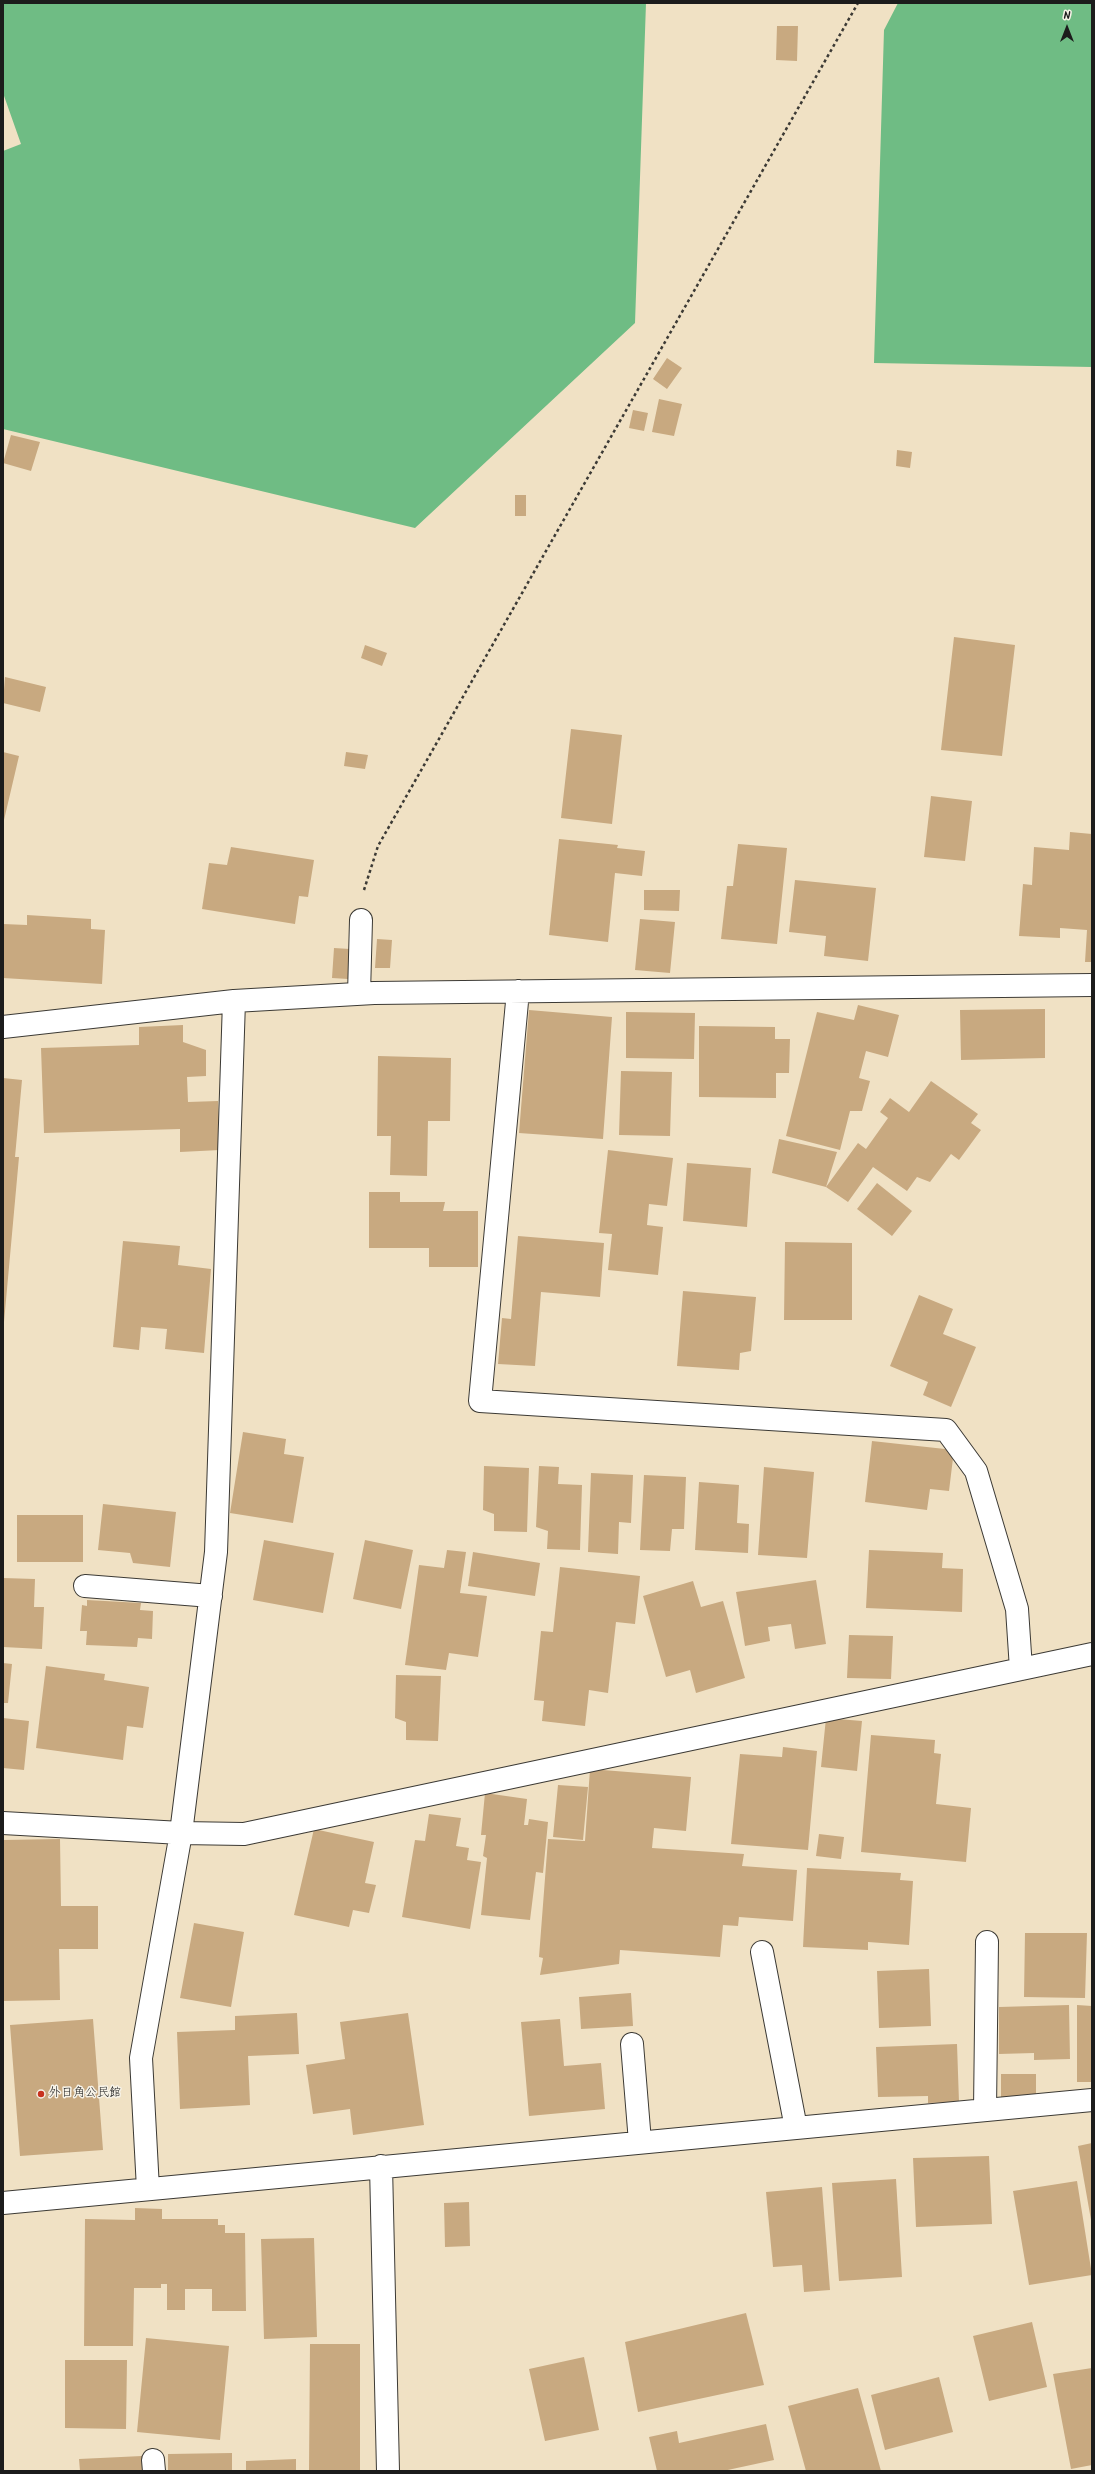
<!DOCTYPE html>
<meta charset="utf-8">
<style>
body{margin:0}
#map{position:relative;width:1095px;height:2474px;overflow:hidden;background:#f0e1c4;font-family:Kalam,sans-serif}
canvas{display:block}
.frame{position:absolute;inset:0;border:4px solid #1c1c1c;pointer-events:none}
.north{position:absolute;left:1047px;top:8px;width:40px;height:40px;-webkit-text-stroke:3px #f7f3e8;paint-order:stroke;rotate:0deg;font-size:11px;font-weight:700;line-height:16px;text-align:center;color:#1c1c1c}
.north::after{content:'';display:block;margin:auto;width:14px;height:18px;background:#1c1c1c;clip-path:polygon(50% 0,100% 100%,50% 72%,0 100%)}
</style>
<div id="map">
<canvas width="1095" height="2474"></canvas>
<div class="frame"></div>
<div class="north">N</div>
</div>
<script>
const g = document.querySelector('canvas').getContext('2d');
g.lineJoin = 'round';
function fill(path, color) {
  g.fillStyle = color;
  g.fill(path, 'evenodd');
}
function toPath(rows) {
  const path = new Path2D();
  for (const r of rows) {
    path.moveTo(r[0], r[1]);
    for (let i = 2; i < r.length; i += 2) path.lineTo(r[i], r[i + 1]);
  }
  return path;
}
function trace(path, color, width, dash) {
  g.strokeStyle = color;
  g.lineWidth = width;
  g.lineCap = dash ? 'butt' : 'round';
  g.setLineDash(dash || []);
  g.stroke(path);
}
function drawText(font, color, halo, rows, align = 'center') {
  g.font = font + ' Kalam,"Klee One",sans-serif';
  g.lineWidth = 3;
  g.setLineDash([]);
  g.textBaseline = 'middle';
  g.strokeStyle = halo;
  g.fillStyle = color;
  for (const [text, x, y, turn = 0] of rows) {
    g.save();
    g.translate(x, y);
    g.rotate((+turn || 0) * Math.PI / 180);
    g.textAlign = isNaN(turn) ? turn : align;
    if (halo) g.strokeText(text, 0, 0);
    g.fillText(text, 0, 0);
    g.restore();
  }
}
fill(toPath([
 [3,3,646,3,635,323,415,528,3,429,3,151,21,144,3,93],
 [898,3,1092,3,1092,367,874,363,884,30]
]), '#6fbc84');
fill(toPath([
 [777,26,798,26,797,61,776,60],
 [667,358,682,368,667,389,653,379],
 [659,399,682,404,674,436,652,432],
 [633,410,648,413,644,431,629,428],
 [11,435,40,442,31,471,3,463],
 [897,450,912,452,910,468,896,466],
 [515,495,526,495,526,516,515,516],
 [954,637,1015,645,1002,756,941,750],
 [365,645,387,653,382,666,361,658],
 [5,677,46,687,40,712,3,703],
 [571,729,622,735,612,824,561,818],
 [3,752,19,756,4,820,3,820],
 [346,752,368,755,365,769,344,766],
 [931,796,972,801,965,861,924,857],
 [1070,832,1092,834,1092,962,1085,962,1087,930,1060,928,1060,938,1019,936,1023,884,1032,885,1034,847,1069,850],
 [559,839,618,845,617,848,645,851,642,876,615,873,608,942,549,935],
 [738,844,787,848,777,944,721,939,727,886,733,886],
 [231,847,314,860,308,897,299,896,295,924,202,909,209,863,227,865],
 [795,880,876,888,868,961,824,956,826,936,789,932],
 [644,890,680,890,679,911,644,910],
 [27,915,91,919,91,929,105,930,102,984,3,978,3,924,27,925],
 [640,919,675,922,670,973,635,970],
 [377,939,392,940,390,968,375,968],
 [334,948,350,949,348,979,332,978],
 [858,1005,899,1015,888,1057,866,1051,859,1078,870,1081,862,1111,850,1111,840,1150,786,1136,817,1012,854,1020],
 [1045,1009,1045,1058,961,1060,960,1010],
 [529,1010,612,1017,603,1139,519,1133],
 [626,1012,695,1013,694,1059,626,1058],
 [183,1025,183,1042,206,1050,206,1076,187,1077,188,1102,218,1101,220,1150,180,1152,180,1129,44,1133,41,1048,139,1045,139,1027],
 [699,1026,775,1027,775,1039,790,1039,789,1073,776,1073,776,1098,699,1097],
 [378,1056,451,1058,450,1121,428,1121,427,1176,390,1175,391,1136,377,1136],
 [621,1071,672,1072,670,1136,619,1135],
 [3,1078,22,1080,15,1157,19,1157,4,1322],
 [931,1081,978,1114,971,1123,981,1130,959,1160,951,1154,930,1182,917,1177,907,1191,873,1167,848,1202,826,1187,772,1173,779,1139,837,1152,826,1187,858,1143,866,1149,888,1118,880,1112,890,1098,909,1112],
 [608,1150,673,1158,667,1206,649,1204,647,1225,663,1227,658,1275,608,1270,612,1234,599,1233],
 [687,1163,751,1168,747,1227,683,1221],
 [877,1183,912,1211,892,1236,857,1209],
 [369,1192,400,1192,400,1202,445,1202,443,1211,478,1211,478,1267,429,1267,429,1248,369,1248],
 [518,1236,604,1243,600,1297,541,1292,535,1366,498,1364,502,1318,511,1319],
 [123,1241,180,1246,178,1265,211,1269,204,1353,165,1349,167,1329,141,1327,139,1350,113,1347],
 [785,1242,852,1243,852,1320,784,1320],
 [683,1291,756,1297,751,1351,740,1353,739,1370,677,1366],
 [919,1295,953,1309,943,1334,976,1347,951,1407,923,1395,928,1382,890,1366],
 [243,1432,286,1439,284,1454,304,1457,293,1523,230,1513],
 [872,1441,954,1450,949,1491,930,1489,927,1510,865,1502],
 [484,1466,529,1468,527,1532,494,1531,494,1514,483,1510],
 [539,1466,559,1467,558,1484,582,1485,580,1550,547,1549,548,1531,536,1527],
 [764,1467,814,1472,807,1558,758,1555],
 [591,1473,633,1475,631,1523,619,1522,618,1554,588,1552],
 [644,1475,686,1477,684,1529,672,1529,670,1551,640,1550],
 [699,1482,739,1485,737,1523,749,1524,748,1553,695,1550],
 [103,1504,176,1512,170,1567,133,1563,130,1553,98,1550],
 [17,1515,83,1515,83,1562,17,1562],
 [264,1540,334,1553,323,1613,253,1600],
 [365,1540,413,1550,401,1609,353,1599],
 [447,1550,466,1552,460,1593,487,1596,478,1657,449,1653,446,1670,405,1665,419,1565,444,1568],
 [869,1550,943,1553,942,1568,963,1569,962,1612,866,1608],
 [473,1552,540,1563,535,1596,468,1586],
 [560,1567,640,1576,635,1624,616,1622,608,1693,589,1690,585,1726,542,1721,544,1701,534,1700,541,1631,553,1632],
 [3,1578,35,1579,34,1607,44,1607,42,1649,3,1647],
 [816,1580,826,1644,795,1649,791,1624,768,1627,770,1641,745,1646,736,1592],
 [693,1581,701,1607,723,1601,745,1678,696,1693,690,1670,666,1677,643,1596],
 [87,1600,141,1603,140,1610,153,1611,152,1639,138,1638,137,1647,86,1645,87,1631,80,1631,82,1605,87,1606],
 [849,1635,893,1636,891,1679,847,1678],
 [3,1663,12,1664,8,1703,3,1703],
 [46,1666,105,1674,104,1680,149,1687,143,1728,127,1726,123,1760,36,1748],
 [396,1675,441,1676,438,1741,406,1740,406,1722,395,1718],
 [3,1718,29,1721,24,1770,3,1768],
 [826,1718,862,1721,857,1771,821,1767],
 [871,1735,935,1740,934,1753,941,1754,936,1804,971,1808,966,1862,861,1852],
 [783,1747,817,1751,808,1850,731,1844,740,1754,782,1757],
 [590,1769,691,1777,686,1831,654,1828,652,1848,744,1854,742,1866,797,1870,793,1921,739,1917,738,1926,723,1925,720,1957,620,1950,619,1964,540,1975,543,1958,539,1957,548,1839,585,1841],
 [558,1785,588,1787,583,1840,553,1837],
 [485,1793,527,1799,524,1825,528,1825,529,1819,548,1822,543,1873,536,1872,530,1920,481,1915,487,1858,483,1856,486,1835,481,1835],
 [429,1814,461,1818,456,1846,469,1848,467,1860,481,1862,470,1929,402,1917,415,1840,425,1841],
 [314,1829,374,1842,365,1883,376,1885,369,1913,353,1910,349,1927,294,1915],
 [819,1834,844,1837,841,1859,816,1856],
 [60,1839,61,1906,98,1906,98,1949,59,1949,60,2000,3,2001,3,1840],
 [807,1868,901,1873,900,1880,913,1881,909,1945,868,1942,868,1950,803,1947],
 [194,1923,244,1932,231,2007,180,1998],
 [1025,1933,1087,1933,1085,1998,1024,1997],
 [929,1969,931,2026,879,2028,877,1971],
 [631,1993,633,2026,581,2029,579,1997],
 [1069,2005,1070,2059,1034,2060,1034,2053,999,2054,999,2007],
 [1077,2005,1092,2006,1092,2082,1077,2082],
 [297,2013,299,2054,248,2056,250,2105,180,2109,177,2032,235,2030,235,2016],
 [408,2013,424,2125,353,2135,350,2109,313,2114,306,2065,345,2059,340,2022],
 [93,2019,103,2150,20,2156,10,2025],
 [560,2019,564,2066,601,2063,605,2109,529,2116,521,2022],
 [957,2044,959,2102,928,2103,928,2096,878,2097,876,2047],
 [1001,2074,1036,2074,1036,2099,1001,2099],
 [1092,2143,1092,2220,1091,2220,1078,2146],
 [989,2156,992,2224,916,2227,913,2158],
 [896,2179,902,2277,839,2281,832,2183],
 [1077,2181,1092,2275,1029,2285,1013,2191],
 [822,2187,830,2290,804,2292,802,2265,773,2267,766,2192],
 [469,2202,470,2246,445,2247,444,2203],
 [135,2208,162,2209,162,2219,218,2219,218,2225,225,2225,225,2233,245,2233,246,2311,212,2311,212,2289,185,2289,185,2310,167,2310,167,2284,161,2284,161,2288,134,2288,133,2346,84,2346,85,2219,135,2220],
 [314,2238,317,2337,264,2339,261,2239],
 [746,2313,764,2385,638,2412,625,2342],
 [1032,2322,1047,2387,989,2401,973,2336],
 [146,2338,229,2346,220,2440,137,2432],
 [310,2344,360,2344,360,2470,309,2470],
 [584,2357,599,2430,545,2441,529,2369],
 [65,2360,127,2360,126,2429,65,2428],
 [1092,2368,1092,2465,1071,2469,1053,2374],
 [939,2377,953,2432,885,2450,871,2395],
 [858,2388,881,2471,806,2471,788,2406],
 [766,2424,774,2460,723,2471,657,2471,649,2437,677,2431,679,2443],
 [232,2453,232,2471,168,2471,168,2454],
 [142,2456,143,2471,80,2471,79,2459],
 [296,2459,296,2471,246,2471,246,2461]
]), '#c8a980');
const minor = toPath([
 [518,991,480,1401,946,1430,976,1471,1017,1609,1021,1669],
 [359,994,361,920],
 [3,1027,234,1001,374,993,1092,985],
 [85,1586,211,1596],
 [3,1823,181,1833,244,1834,1092,1654],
 [762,1952,796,2128],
 [632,2044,640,2142],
 [985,2110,987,1942],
 [381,2166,388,2471],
 [148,2189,141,2058,181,1833,216,1552,234,1001],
 [3,2203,1092,2100],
 [153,2460,154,2471]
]);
trace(minor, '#3c3a35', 24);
trace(toPath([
 [364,890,378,846,858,3]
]), '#3c3a35', 2.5, [3, 3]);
trace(minor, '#fff', 22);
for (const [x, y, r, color] of [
 [41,2094,4,"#c8321e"]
]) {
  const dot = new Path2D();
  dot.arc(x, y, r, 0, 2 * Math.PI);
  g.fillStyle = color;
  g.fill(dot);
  trace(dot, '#f7f3e8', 1.5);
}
drawText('12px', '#1c1c1c', '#f7f3e8', [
 ["外日角公民館",49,2094]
], 'left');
</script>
